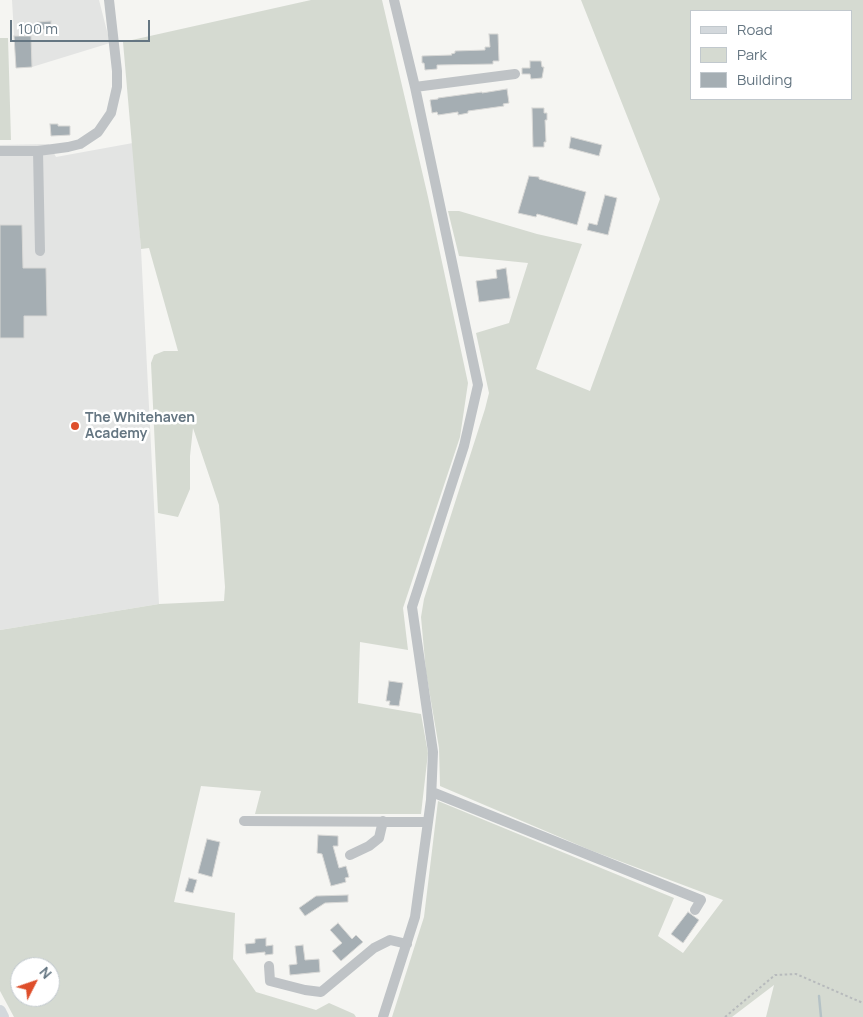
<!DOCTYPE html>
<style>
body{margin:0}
#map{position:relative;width:863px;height:1017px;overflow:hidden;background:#f5f5f2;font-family:Manrope,sans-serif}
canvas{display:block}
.legend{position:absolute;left:690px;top:10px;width:162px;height:90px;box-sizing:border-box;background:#fff;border:1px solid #c1c8cd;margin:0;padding:6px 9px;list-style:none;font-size:15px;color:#657682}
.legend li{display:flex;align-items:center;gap:10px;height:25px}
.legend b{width:25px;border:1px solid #c1c8cd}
.north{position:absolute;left:10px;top:957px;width:50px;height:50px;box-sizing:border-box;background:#fff;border:1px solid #c1c8cd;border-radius:50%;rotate:49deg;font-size:14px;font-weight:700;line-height:20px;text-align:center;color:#657682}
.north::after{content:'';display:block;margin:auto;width:18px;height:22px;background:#de4e2a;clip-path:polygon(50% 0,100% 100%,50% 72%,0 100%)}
.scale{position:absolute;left:10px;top:20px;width:140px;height:22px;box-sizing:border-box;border:2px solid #657682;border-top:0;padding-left:6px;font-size:15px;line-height:18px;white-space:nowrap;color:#657682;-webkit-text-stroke:4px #fff;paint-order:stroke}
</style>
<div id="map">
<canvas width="863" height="1017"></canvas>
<ul class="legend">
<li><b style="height:6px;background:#d3d8dc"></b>Road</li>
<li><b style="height:14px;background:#d5dad1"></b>Park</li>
<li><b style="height:14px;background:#a5aeb3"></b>Building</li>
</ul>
<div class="north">N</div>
<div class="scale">100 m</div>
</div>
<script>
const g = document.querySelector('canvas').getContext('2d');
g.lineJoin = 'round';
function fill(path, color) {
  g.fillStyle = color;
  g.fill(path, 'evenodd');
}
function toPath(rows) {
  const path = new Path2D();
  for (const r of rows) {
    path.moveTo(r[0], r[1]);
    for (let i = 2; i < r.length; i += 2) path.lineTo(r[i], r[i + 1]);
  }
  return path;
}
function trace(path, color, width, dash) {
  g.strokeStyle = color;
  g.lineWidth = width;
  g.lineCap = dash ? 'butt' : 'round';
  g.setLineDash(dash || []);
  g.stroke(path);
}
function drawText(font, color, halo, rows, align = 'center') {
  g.font = font + ' Manrope,sans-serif';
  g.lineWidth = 5;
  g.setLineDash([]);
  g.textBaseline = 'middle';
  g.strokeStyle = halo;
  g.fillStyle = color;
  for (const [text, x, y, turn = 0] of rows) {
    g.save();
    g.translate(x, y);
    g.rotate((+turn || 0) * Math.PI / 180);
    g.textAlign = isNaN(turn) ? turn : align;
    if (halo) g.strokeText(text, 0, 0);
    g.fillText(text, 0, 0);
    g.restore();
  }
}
fill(toPath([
 [12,0,99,0,110,43,32,67,16,68],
 [133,143,141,249,159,604,0,630,0,145,49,144,56,157]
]), '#e3e4e3');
fill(toPath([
 [311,0,382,0,428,197,468,383,460,437,403,608,408,650,360,642,358,703,421,714,428,753,421,814,255,814,261,791,201,786,174,902,235,913,233,959,256,992,316,1010,329,1003,354,1014,356,1017,14,1017,0,991,0,630,159,604,224,601,225,587,219,505,193,428,190,456,190,489,178,517,158,513,151,363,154,355,164,351,178,351,149,248,141,249,123,42],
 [20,967,50,967,50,997,20,997],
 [581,0,863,0,863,1017,766,1017,774,985,732,1017,392,1017,424,917,438,801,674,898,658,936,683,953,723,900,590,850,440,786,439,748,426,672,421,617,424,599,485,409,489,393,476,333,509,323,528,263,459,256,448,211,459,211,537,234,582,244,536,369,590,391,660,199],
 [692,11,852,11,852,99,692,99],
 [0,38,8,38,11,140,0,140]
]), '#d5dad1');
trace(toPath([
 [819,996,821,1017]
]), '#b5c2c6', 2.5);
const building = toPath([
 [51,21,51,29,37,30,37,22,51,21],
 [489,34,498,34,499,61,493,61,493,64,437,65,437,69,425,70,424,63,422,63,422,56,452,55,451,54,455,53,455,51,485,50,485,47,490,47,489,34],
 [14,36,31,36,32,67,16,68,14,36],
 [530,61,541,61,542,67,544,67,542,78,531,79,530,74,522,74,522,68,530,68,530,61],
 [507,89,509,103,503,104,504,106,468,111,468,113,458,115,458,112,438,115,437,112,432,113,430,100,438,99,438,98,482,92,482,93,507,89],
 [532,108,544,108,544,113,547,113,547,120,545,120,546,142,544,142,544,147,533,147,532,108],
 [50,124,58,124,58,126,70,126,70,135,51,136,50,124],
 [571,137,602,145,599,156,569,148,571,137],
 [529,176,539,177,539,179,586,192,577,225,537,214,536,217,518,213,529,176],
 [605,195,617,198,608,235,587,230,589,223,597,225,605,195],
 [0,225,22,225,23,268,46,268,47,316,24,316,24,338,0,338,0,225],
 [506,268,510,298,479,302,476,281,497,278,496,270,506,268],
 [389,681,403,683,399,706,389,705,390,701,386,701,389,681],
 [318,835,338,836,338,846,333,846,339,868,346,866,349,877,345,878,346,882,331,886,322,854,317,853,318,835],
 [207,839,220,842,212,877,198,873,207,839],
 [189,878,197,880,193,893,185,891,189,878],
 [348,895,348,902,325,903,305,916,299,908,316,896,348,895],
 [688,912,699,920,683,943,671,934,688,912],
 [338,923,352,939,356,935,363,942,341,961,332,951,342,943,330,930,338,923],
 [266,938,266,946,273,945,273,954,265,955,265,952,246,954,245,944,255,943,255,939,266,938],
 [303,945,305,960,319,959,320,972,290,975,289,965,297,964,295,946,303,945]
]);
fill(building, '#a5aeb3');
trace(building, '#d7d7d5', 1);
trace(toPath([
 [725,1017,775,975,796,974,863,1003]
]), '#b7babc', 2, [2.5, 2.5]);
trace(toPath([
 [415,87,515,74],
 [0,151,38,151,40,251],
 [38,151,68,147,80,144,98,132,111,113,117,87,117,71,109,0],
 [432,792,701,900,695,910],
 [244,821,428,822],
 [350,855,369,846,379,838,383,821],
 [269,966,270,981,305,990,321,992,374,948,390,940,407,944],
 [383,1017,415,917,431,800,433,752,412,607,464,446,478,385,415,87,394,0]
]), '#bfc3c6', 10);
trace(toPath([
 [0,1011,3,1017]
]), '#d3d8dc', 12);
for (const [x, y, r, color] of [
 [75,426,5,"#de4e2a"]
]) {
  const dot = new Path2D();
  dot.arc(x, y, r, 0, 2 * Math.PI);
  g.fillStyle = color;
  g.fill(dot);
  trace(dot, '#fff', 2);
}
drawText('bold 14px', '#657682', '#fff', [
 ["The Whitehaven",85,418],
 ["Academy",85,434]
], 'left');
</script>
